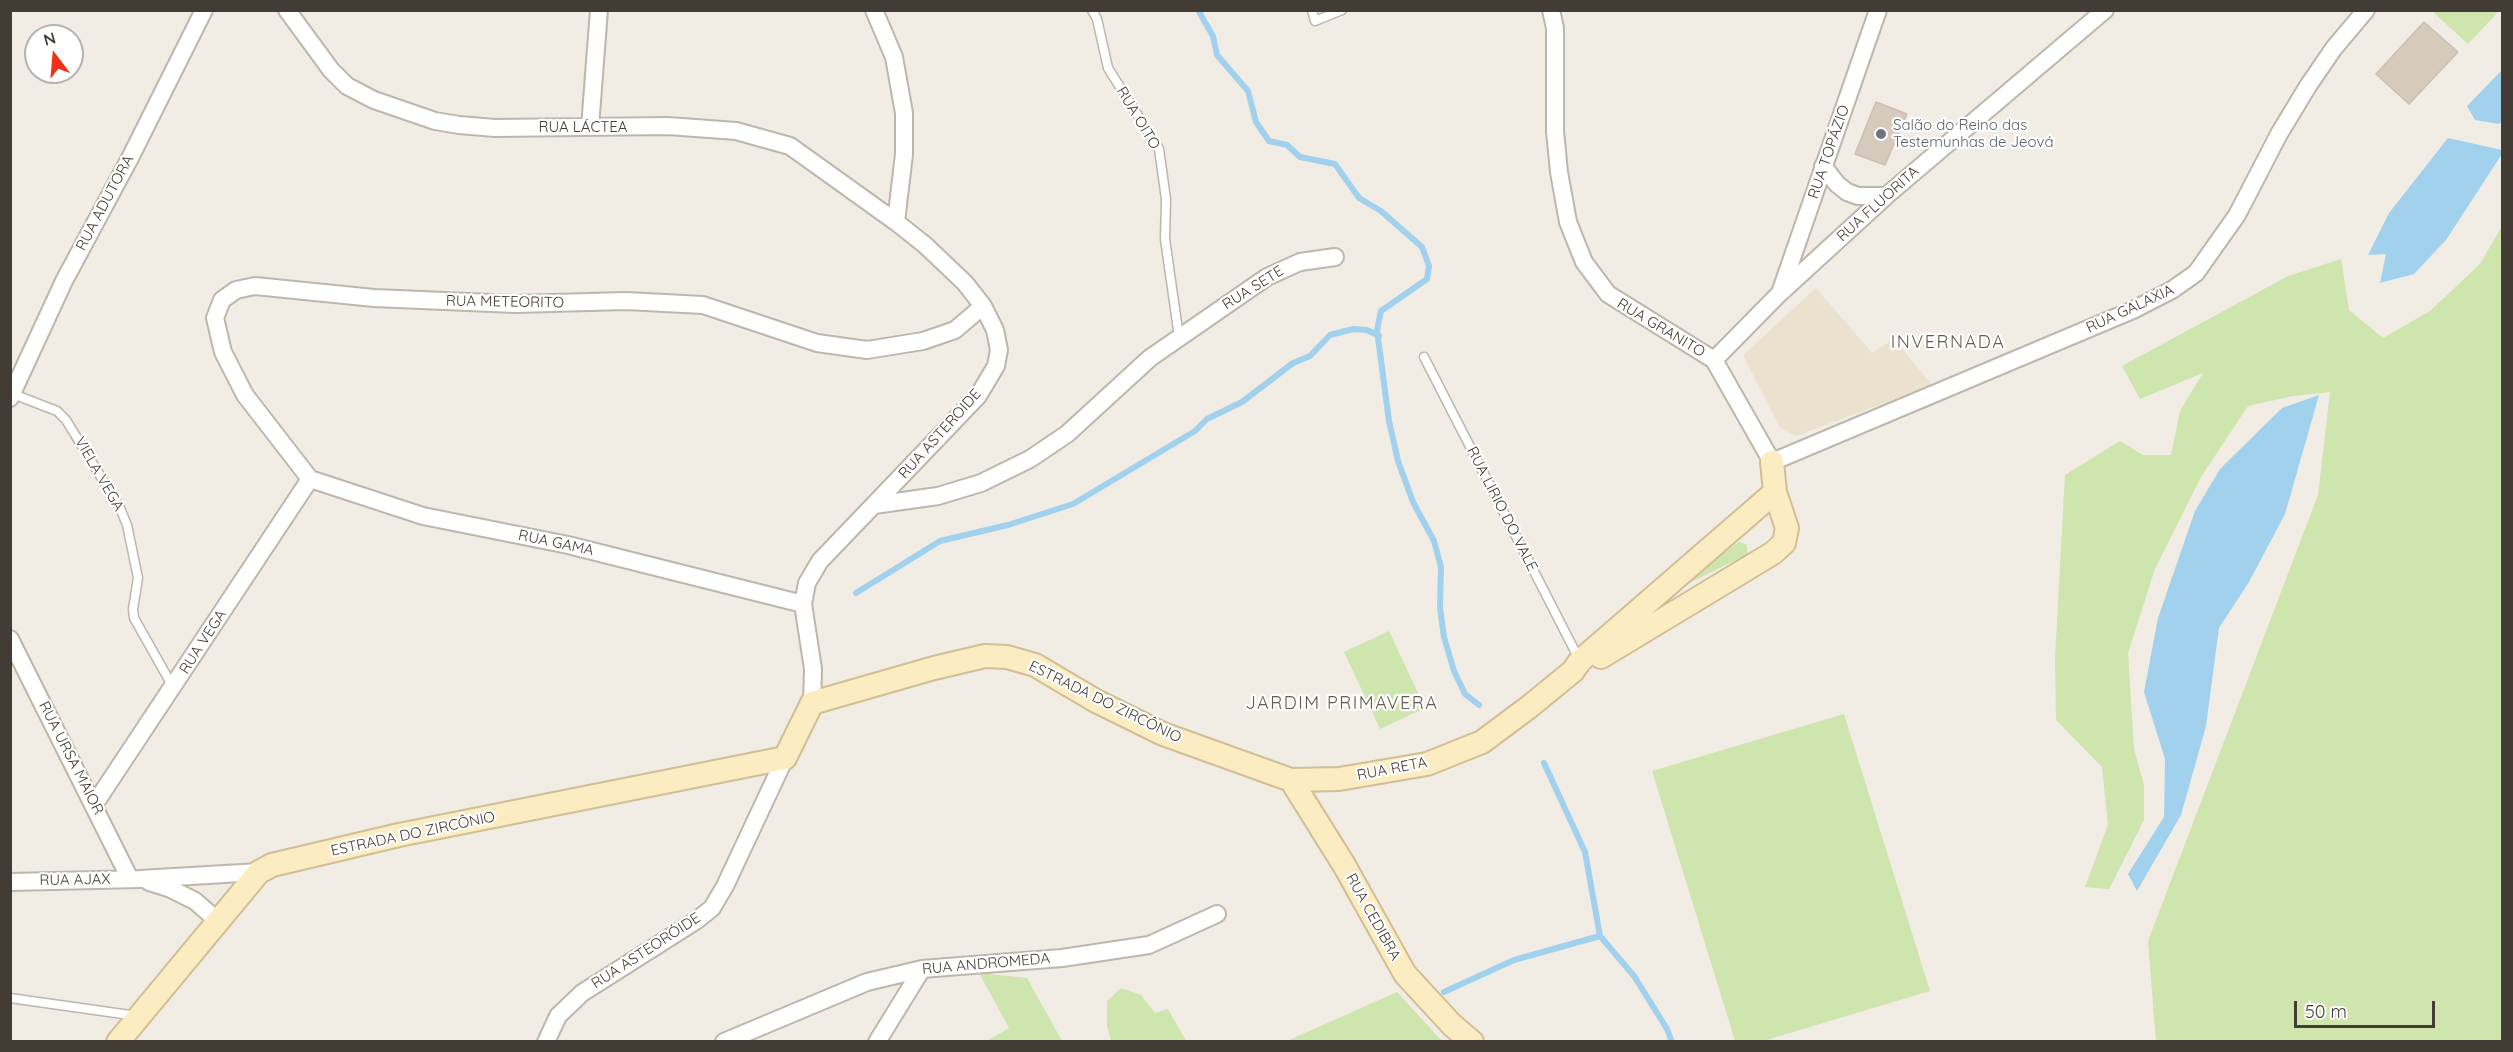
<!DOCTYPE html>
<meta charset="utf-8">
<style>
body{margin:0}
#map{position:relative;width:2513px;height:1052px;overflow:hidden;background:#f1ece4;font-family:Quicksand,sans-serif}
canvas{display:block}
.frame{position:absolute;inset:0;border:12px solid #433c34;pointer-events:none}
.north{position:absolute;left:24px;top:24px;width:60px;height:60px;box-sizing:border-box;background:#fff;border:2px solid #b4b1ae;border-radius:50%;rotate:344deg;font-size:16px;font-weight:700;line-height:24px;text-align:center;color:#433c34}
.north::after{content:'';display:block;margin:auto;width:21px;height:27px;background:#f23019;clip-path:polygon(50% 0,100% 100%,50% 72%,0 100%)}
.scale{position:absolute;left:2294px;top:1001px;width:141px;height:27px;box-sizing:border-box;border:3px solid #433c34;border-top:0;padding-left:8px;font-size:18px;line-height:21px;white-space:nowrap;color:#433c34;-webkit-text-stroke:4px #fff;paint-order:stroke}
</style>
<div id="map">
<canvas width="2513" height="1052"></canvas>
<div class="frame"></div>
<div class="north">N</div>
<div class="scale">50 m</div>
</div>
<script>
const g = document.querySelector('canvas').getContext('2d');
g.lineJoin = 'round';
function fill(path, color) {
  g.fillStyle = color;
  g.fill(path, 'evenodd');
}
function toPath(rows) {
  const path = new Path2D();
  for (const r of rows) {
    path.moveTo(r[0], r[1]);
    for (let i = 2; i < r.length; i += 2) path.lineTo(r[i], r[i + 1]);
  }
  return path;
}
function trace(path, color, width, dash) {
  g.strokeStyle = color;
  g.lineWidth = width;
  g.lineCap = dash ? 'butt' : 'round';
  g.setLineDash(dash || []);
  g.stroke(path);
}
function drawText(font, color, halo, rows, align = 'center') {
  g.font = font + ' Quicksand,sans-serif';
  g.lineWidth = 4.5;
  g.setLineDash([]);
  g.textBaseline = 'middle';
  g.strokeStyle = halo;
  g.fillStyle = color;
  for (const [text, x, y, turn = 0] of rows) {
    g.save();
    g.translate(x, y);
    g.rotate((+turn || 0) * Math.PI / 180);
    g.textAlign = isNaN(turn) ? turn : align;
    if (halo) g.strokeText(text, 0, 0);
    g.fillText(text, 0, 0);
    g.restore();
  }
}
fill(toPath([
 [1816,288,1872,353,1894,339,1932,385,1796,436,1780,428,1743,355]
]), '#eae1ce');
fill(toPath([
 [2436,10,2499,10,2499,11,2468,44,2434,13],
 [2502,226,2502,1041,2156,1041,2148,941,2318,495,2330,392,2293,396,2248,406,2201,477,2155,569,2128,653,2134,749,2144,785,2144,820,2109,889,2085,887,2108,825,2102,767,2056,720,2055,658,2065,475,2120,441,2143,455,2171,455,2180,411,2203,373,2140,399,2122,366,2288,276,2341,259,2349,310,2383,338,2430,311,2480,264],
 [1739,542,1746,544,1748,554,1665,595],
 [1389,631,1425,708,1380,729,1344,652],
 [1844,714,1930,991,1763,1041,1735,1041,1652,771],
 [979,973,1027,978,1062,1041,987,1041,1009,1028],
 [1121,988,1141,995,1155,1013,1168,1009,1186,1041,1111,1041,1107,1026,1107,1001],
 [1397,992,1442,1041,1287,1041]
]), '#cee5ad');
fill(toPath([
 [2502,70,2502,121,2499,124,2475,120,2467,106],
 [2448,138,2502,150,2502,154,2446,240,2414,274,2380,283,2386,254,2368,255,2389,213],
 [2319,395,2285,514,2249,582,2219,628,2206,726,2181,815,2137,891,2128,874,2164,817,2165,759,2144,692,2158,618,2195,511,2220,469,2282,408]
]), '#a1d1ed');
trace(toPath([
 [1198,10,1213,36,1217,55,1248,91,1256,122,1269,141,1287,145,1300,157,1335,164,1359,198,1381,211,1422,247,1429,266,1427,279,1381,311,1377,330,1389,421,1398,461,1413,502,1434,541,1441,567,1440,608,1444,637,1454,671,1465,694,1479,705],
 [856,593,940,541,1008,525,1073,504,1195,431,1207,419,1242,402,1293,363,1310,356,1330,335,1353,329,1367,330,1379,336],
 [1544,763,1585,852,1600,936,1634,976,1667,1029,1672,1042],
 [1444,992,1514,960,1600,936]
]), '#a1d1ed', 6);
const building = toPath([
 [2424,22,2458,52,2409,104,2376,74,2424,22],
 [1876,102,1907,114,1885,165,1855,154,1876,102]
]);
fill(building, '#d5cabc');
trace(building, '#cdbfad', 1.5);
const lane = toPath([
 [1092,10,1097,19,1108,68,1159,149,1166,199,1165,239,1179,337],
 [1312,10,1315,21,1342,10],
 [1424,357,1580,661],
 [13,394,57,411,66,420,120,508,127,525,138,578,133,609,134,618,173,687],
 [10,998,137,1016]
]);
const street = toPath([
 [287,10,331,70,347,86,374,100,435,121,459,125,495,128,668,126,736,131,790,146,896,222],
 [1551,10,1555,28,1555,131,1559,172,1568,222,1584,262,1608,294,1714,360,1772,462,2133,310,2172,290,2196,273,2237,215,2279,134,2308,86,2334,48,2366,10],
 [590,127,599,10],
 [1823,166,1837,184,1847,192,1858,196,1886,196],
 [1781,290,1878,10],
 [1714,360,1780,293,1886,196,2105,10],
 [10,398,64,281,130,158,204,10],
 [310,479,245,395,223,352,215,318,222,300,236,290,255,286,374,298,515,304,626,301,703,305,817,343,867,350,923,341,955,330,983,306],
 [310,479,423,516,568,545,803,604],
 [874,505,938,496,981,483,1030,459,1067,434,1150,358,1267,277,1300,262,1335,257],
 [10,639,130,879],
 [812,703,813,669,803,604,807,583,820,561,978,396,996,366,999,350,995,330,983,306,965,283,925,245,896,222,904,154,904,113,894,57,874,10],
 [94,805,310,479],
 [10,882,140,879,259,872],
 [149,882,171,889,195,901,219,922],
 [546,1042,558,1016,582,993,697,920,712,908,725,886,785,758],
 [724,1042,867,982,922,969,1062,958,1149,945,1217,914],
 [877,1042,922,969]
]);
const secondary = toPath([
 [1601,657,1773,553,1784,543,1787,528,1775,492,1772,462],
 [1291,780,1344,865,1405,974,1452,1025,1472,1042],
 [118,1042,259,872,272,865,399,835,785,758,812,703,934,668,985,656,1007,657,1035,665,1096,701,1163,734,1291,780,1339,779,1427,764,1482,742,1529,707,1573,671,1580,661,1775,492]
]);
trace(lane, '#bfb6aa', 11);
trace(street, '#bfb6aa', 20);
trace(secondary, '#d0be95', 26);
trace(lane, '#fff', 8);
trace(street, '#fff', 16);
trace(secondary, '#fcecc2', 22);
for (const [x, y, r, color] of [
 [1881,134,6,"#6b7280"]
]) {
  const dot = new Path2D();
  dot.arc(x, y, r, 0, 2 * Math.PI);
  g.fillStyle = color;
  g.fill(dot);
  trace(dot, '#fff', 2);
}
drawText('15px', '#433c34', '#fff', [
 ["RUA OITO",1138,118,59],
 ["RUA LÁCTEA",583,127],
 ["RUA TOPÁZIO",1829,152,-71],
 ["RUA ADUTORA",105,203,-62],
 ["RUA FLUORITA",1878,204,-42],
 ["RUA SETE",1253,288,-32],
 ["RUA METEORITO",505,302,1],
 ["RUA GALAXIA",2130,309,-25],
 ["RUA GRANITO",1661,328,31],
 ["RUA ASTEROIDE",940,434,-48],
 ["VIELA VEGA",99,474,60],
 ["RUA LIRIO DO VALE",1502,509,63],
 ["RUA GAMA",556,543,12],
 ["RUA VEGA",203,642,-57],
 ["ESTRADA DO ZIRCÔNIO",1105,702,26],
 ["RUA URSA MAIOR",71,758,63],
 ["RUA RETA",1392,769,-11],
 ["ESTRADA DO ZIRCÔNIO",413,834,-12],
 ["RUA AJAX",75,880,-1],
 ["RUA CEDIBRA",1373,917,61],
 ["RUA ASTEORÓIDE",646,951,-33],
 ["RUA ANDROMEDA",986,964,-5]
]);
drawText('15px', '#5b616d', '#fff', [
 ["Salão do Reino das",1893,125],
 ["Testemunhas de Jeová",1893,142]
], 'left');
g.letterSpacing = '1.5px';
drawText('18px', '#655a4c', '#fff', [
 ["INVERNADA",1948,343],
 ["JARDIM PRIMAVERA",1342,704]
]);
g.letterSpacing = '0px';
</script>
